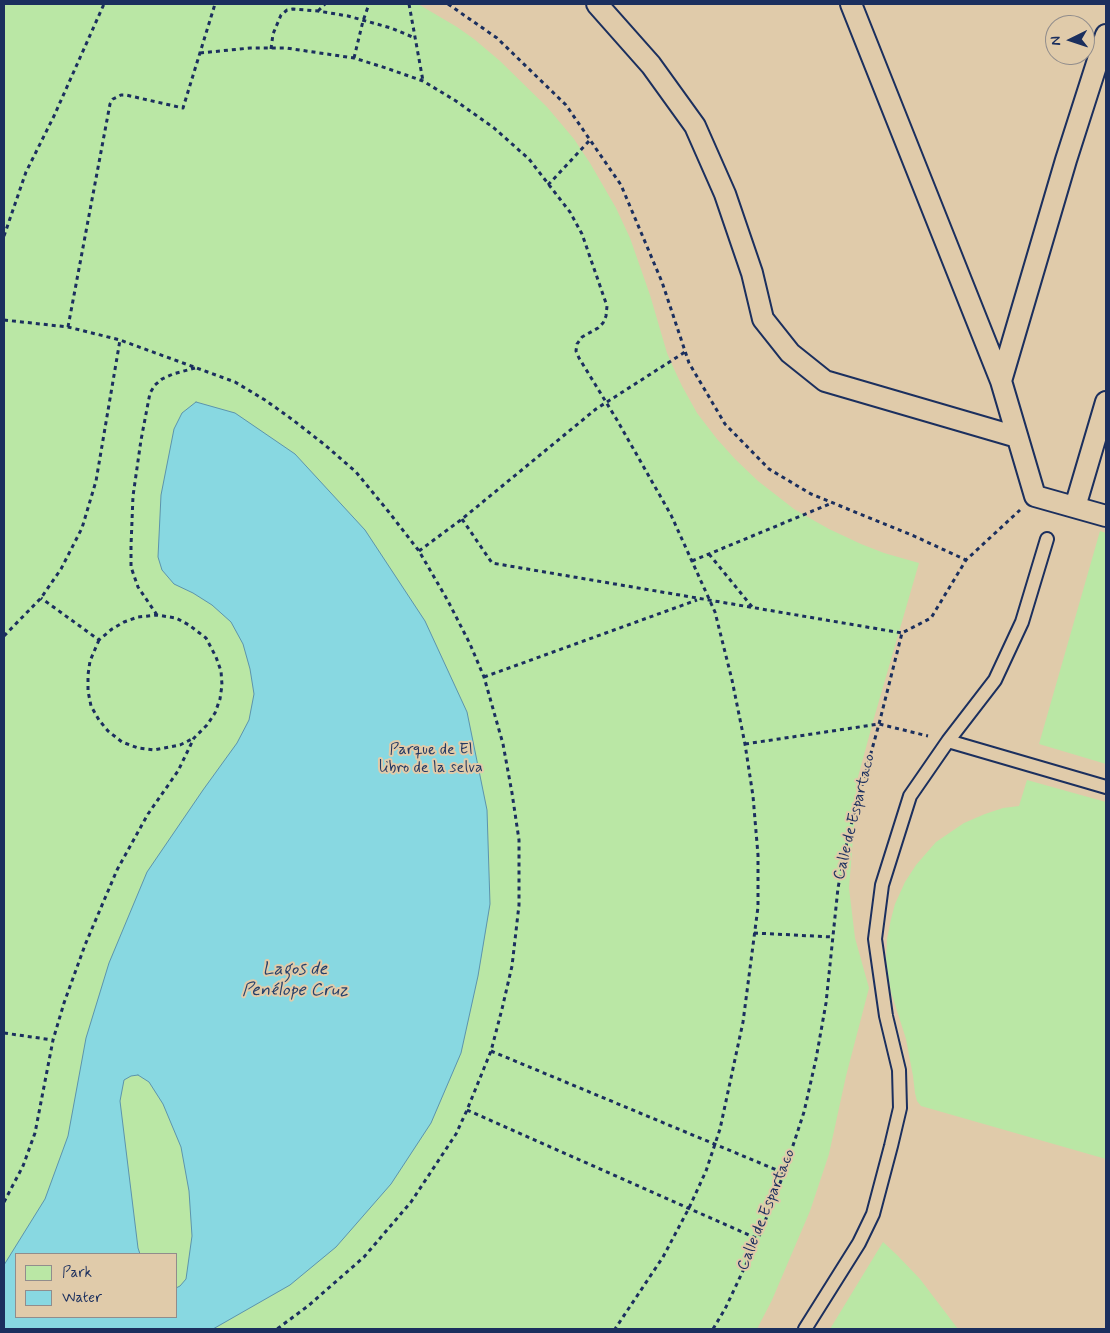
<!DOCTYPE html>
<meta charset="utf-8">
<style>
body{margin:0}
#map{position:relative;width:1110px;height:1333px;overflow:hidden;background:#e0cbaa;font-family:Mynerve,sans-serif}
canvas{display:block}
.frame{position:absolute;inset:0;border:5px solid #1b2f5e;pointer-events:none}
.legend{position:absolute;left:15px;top:1253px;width:162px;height:65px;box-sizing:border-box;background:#e0cbaa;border:1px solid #918d8c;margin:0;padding:6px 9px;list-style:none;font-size:15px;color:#1b2f5e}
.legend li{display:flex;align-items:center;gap:10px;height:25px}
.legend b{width:25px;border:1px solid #918d8c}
.north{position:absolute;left:1045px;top:15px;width:50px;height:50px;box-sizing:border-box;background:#e0cbaa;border:1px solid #918d8c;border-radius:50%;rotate:266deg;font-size:14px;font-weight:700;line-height:20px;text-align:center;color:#1b2f5e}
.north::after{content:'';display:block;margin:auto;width:18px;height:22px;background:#1b2f5e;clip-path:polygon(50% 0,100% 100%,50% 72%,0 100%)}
</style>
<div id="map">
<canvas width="1110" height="1333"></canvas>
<div class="frame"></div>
<ul class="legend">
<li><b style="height:14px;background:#bae7a5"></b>Park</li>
<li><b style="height:14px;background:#88d8e1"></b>Water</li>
</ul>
<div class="north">N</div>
</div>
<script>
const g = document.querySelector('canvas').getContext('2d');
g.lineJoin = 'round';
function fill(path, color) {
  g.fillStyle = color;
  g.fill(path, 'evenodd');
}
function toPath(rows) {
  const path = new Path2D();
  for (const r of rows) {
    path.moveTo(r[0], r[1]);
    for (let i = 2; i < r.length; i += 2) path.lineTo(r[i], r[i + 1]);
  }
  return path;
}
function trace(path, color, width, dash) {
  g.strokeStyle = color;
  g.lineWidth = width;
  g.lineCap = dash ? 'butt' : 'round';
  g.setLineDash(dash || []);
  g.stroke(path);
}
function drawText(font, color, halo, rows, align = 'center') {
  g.font = font + ' Mynerve,sans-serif';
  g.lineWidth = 4;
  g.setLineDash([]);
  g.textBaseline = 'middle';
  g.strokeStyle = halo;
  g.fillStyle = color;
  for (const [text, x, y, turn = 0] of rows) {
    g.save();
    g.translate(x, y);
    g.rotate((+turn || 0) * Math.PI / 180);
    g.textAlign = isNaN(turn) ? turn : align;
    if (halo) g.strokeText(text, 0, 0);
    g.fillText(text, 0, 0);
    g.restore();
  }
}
fill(toPath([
 [4,4,418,4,457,27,474,39,500,61,547,107,574,139,590,163,616,208,630,238,650,295,667,353,674,369,682,386,697,413,717,439,735,459,758,481,794,509,813,520,829,529,861,544,884,553,919,563,874,718,858,777,849,888,855,938,869,988,846,1076,829,1154,810,1211,772,1300,757,1329,4,1329],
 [16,1254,176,1254,176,1317,16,1317],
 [1100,531,1106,533,1106,764,1039,744],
 [1027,780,1106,802,1106,1159,921,1106,917,1101,915,1093,913,1076,906,1039,891,992,888,974,886,959,887,939,891,919,895,904,905,882,916,865,936,842,964,823,985,814,1003,808,1019,806],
 [883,1242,897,1255,920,1279,958,1329,830,1329]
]), '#bae7a5');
const water = toPath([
 [196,402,235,413,295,454,365,530,425,621,467,712,487,810,490,904,478,976,461,1053,431,1123,391,1184,336,1247,290,1285,213,1329,4,1329,4,1265,45,1199,68,1136,86,1038,109,963,147,872,203,790,237,743,249,720,254,694,250,669,243,644,231,622,212,605,193,593,174,584,162,570,158,557,161,495,174,429,182,413,196,402],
 [138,1075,149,1082,163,1104,181,1147,189,1191,192,1236,186,1279,180,1286,176,1288,176,1317,16,1317,16,1254,140,1254,138,1248,120,1101,124,1080,131,1076,138,1075]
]);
fill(water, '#88d8e1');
trace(water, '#5c94ad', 1);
const service = toPath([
 [948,741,1106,787],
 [805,1329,859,1243,873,1214,891,1146,900,1108,899,1070,886,1016,875,939,882,885,910,796,948,741,995,680,1022,622,1047,539]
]);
const pedestrian = toPath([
 [597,4,651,65,695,126,725,194,752,273,763,319,790,353,825,381,1017,437],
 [851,4,1001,381,1035,496,1106,516],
 [1001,381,1066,160,1106,35],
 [1075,507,1106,402]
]);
trace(service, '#1b2f5e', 16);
trace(pedestrian, '#1b2f5e', 24);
trace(toPath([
 [409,4,423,81],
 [448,4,497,38,566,105,621,185,662,282,689,363,725,424,769,469,811,494,914,536,966,560],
 [318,11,325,4],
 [271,49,273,34,281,15,287,10,293,9,318,11,348,16,391,28,415,38],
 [200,53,250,48,286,48,354,58,386,68,423,81,456,101,494,128,529,159,570,212,582,234,607,306,606,316,603,323,598,328,582,337,577,344,576,351,579,358,617,420,671,515,715,612,732,680,745,744,753,796,758,855,758,907,743,1022,720,1129,706,1171,689,1208,663,1257,615,1329],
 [354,58,363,21,369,4],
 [548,185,590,140],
 [4,236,26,172,54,116,104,4],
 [4,320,68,327,120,340,235,382,265,400,293,420,325,445,356,472,388,511,419,551,448,601,470,644,484,677,503,744,512,793,519,840,519,905,512,966,502,1009,491,1051,467,1110,456,1134,411,1202,364,1257,308,1306,277,1329],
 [68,327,110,104,113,99,121,95,126,95,183,108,215,4],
 [462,519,492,563,902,633],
 [419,551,462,519,596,409,685,352],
 [709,554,753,608],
 [692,561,832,503],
 [157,615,138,587,131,567,131,546,133,496,141,440,150,393,155,385,162,379,173,374,195,368],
 [4,636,41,598,61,569,82,528,96,481,120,340],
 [99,640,90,661,88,675,88,691,91,706,99,720,108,731,122,742,138,748,154,750,180,745,194,738],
 [484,677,697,600],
 [745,744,879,724,928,736],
 [754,933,833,937],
 [4,1033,53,1040],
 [491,1051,784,1173],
 [467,1110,758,1239],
 [4,1202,23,1166,35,1133,53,1040,64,1003,85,945,117,870,148,814,178,771,194,738,207,725,215,713,220,699,222,685,221,671,216,657,206,638,189,625,176,618,157,615,138,617,124,622,112,629,99,640,41,598],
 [713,1329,725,1309,758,1239,784,1173,804,1112,816,1059,826,1003,838,888,848,836,879,724,902,633,931,618,966,560,1020,510]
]), '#1b2f5e', 3, [4, 4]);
trace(service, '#e0cbaa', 12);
trace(pedestrian, '#e0cbaa', 20);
drawText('16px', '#233862', '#e0cbaa', [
 ["Parque de El",431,751],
 ["libro de la selva",431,769]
]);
drawText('16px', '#1b2f5e', '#e0cbaa', [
 ["Calle de Espartaco",855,817,-76],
 ["Calle de Espartaco",767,1210,-68]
]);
drawText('italic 18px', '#26406b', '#e0cbaa', [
 ["Lagos de",295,970],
 ["Penélope Cruz",295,991]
]);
</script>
